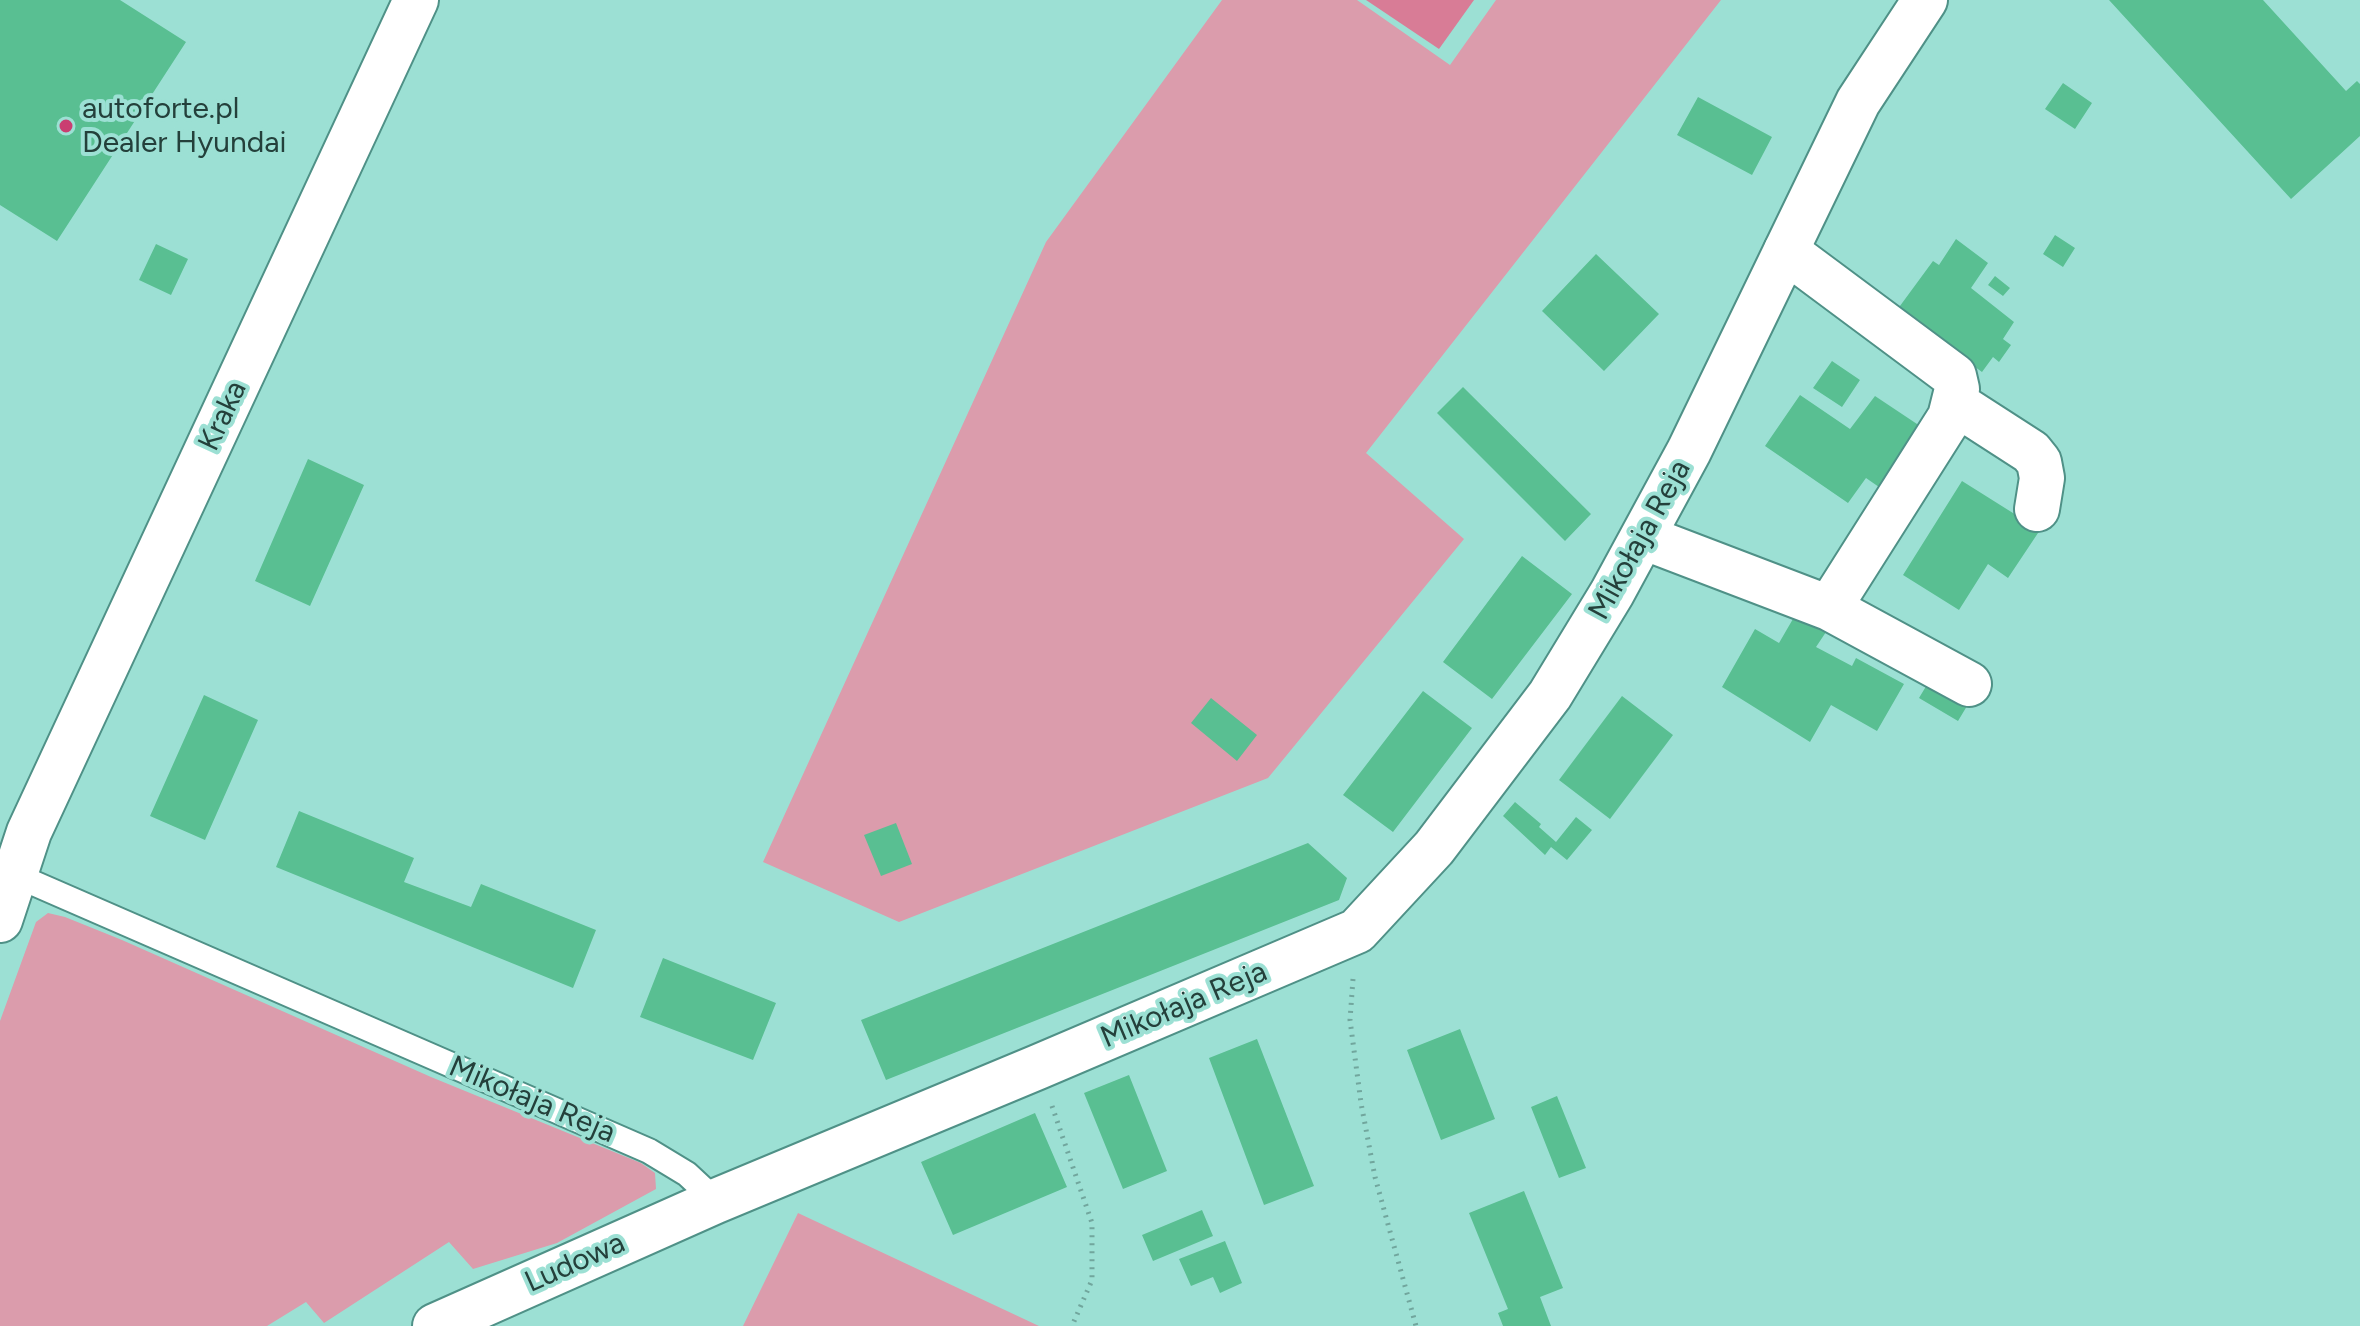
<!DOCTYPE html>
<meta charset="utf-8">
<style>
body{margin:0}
canvas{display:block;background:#9ce0d4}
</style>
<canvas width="2360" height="1326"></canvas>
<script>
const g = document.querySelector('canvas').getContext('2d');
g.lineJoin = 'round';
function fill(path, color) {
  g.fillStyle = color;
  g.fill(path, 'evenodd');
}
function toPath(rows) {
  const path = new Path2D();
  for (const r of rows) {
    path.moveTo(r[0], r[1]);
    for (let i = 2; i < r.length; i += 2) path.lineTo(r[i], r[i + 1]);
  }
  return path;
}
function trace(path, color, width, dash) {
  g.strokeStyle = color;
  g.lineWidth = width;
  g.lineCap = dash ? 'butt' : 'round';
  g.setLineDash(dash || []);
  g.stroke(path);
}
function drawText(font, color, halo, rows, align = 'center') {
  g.font = font + ' Figtree,sans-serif';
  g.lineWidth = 8;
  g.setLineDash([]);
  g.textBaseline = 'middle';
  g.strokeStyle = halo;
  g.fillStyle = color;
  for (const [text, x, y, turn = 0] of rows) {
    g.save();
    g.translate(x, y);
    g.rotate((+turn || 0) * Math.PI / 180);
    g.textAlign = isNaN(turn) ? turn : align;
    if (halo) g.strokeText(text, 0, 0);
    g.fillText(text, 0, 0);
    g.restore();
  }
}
fill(toPath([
 [1222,0,1357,0,1450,65,1496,0,1721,0,1366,453,1464,539,1268,778,899,922,763,862,1046,242],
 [48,913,65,917,122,940,431,1077,641,1163,655,1173,656,1189,557,1243,473,1269,449,1242,324,1323,306,1302,267,1326,0,1326,0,1021,36,922],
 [798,1213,1039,1326,743,1326]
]), '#db9cac');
fill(toPath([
 [1366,0,1474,0,1439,49]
]), '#d87c96');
fill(toPath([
 [0,0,120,0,186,42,57,241,0,205],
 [2109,0,2263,0,2346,91,2357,81,2360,84,2360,136,2291,199],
 [2063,83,2092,103,2075,129,2045,109],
 [1698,97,1772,137,1752,175,1677,135],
 [2055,235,2075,248,2063,267,2043,254],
 [1956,239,1988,263,1971,288,2014,322,2003,339,2011,345,1999,362,1993,357,1982,372,1897,310,1933,261,1939,265],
 [156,244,188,259,171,295,139,280],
 [1596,254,1659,314,1604,371,1542,311],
 [1995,276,2010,288,2003,296,1988,285],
 [1832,361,1860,380,1842,407,1813,388],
 [1463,387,1591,514,1565,541,1437,413],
 [1800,395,1850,429,1875,396,1929,432,1889,494,1866,478,1848,503,1765,446],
 [308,459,364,485,310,606,255,581],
 [1962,481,2040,530,2008,578,1988,564,1959,610,1903,575],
 [1522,556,1572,594,1492,699,1443,662],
 [1797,612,1828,629,1816,647,1852,666,1856,658,1904,684,1877,731,1831,705,1810,742,1722,687,1755,629,1779,643],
 [1931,678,1970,701,1958,721,1919,698],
 [1423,691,1472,728,1393,832,1343,795],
 [204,695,258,720,205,840,150,816],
 [1622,696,1673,735,1610,819,1559,780],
 [1211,698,1257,735,1237,761,1191,723],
 [1515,802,1541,824,1539,827,1556,842,1576,817,1592,830,1567,860,1551,847,1545,855,1503,816],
 [299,811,414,858,404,882,471,907,481,884,596,930,573,988,276,867],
 [896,823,912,864,881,876,864,835],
 [1308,843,1347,878,1339,900,886,1080,861,1020],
 [663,958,776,1003,753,1060,640,1017],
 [1460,1029,1495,1119,1441,1140,1407,1050],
 [1257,1039,1314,1186,1264,1205,1209,1058],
 [1129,1075,1167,1171,1123,1189,1084,1093],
 [1557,1096,1586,1168,1559,1178,1531,1107],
 [1035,1113,1067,1187,953,1235,921,1162],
 [1524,1191,1563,1288,1540,1297,1551,1326,1503,1326,1498,1313,1508,1309,1469,1213],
 [1202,1210,1213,1236,1153,1261,1142,1235],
 [1225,1241,1242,1283,1220,1293,1213,1277,1191,1286,1179,1259]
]), '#59bf92');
const lane = toPath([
 [15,875,649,1151,687,1174,716,1201]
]);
const street = toPath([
 [1786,251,1954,376,1957,389,1950,417,1829,608],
 [1955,403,2031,452,2039,462,2042,478,2037,509],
 [1643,537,1829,608,1969,684],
 [0,920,29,832,416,0]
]);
const secondary = toPath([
 [435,1326,716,1201,1038,1067,1357,931,1434,848,1550,695,1612,593,1689,451,1858,102,1925,0]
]);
trace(lane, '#4f9187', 28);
trace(street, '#4f9187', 48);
trace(secondary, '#4f9187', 48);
trace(toPath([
 [1353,979,1350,1020,1361,1103,1375,1177,1416,1326],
 [1052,1106,1092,1223,1092,1280,1072,1326]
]), '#71a69d', 5, [2, 6]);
trace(lane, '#fff', 24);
trace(street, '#fff', 44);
trace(secondary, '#fff', 44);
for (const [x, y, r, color] of [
 [66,126,8,"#ca3e71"]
]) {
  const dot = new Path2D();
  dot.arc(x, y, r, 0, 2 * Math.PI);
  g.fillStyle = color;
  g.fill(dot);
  trace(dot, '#9ce0d4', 3);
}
drawText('30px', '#24403b', '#9ce0d4', [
 ["autoforte.pl",82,109],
 ["Dealer Hyundai",82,143]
], 'left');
drawText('30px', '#24403b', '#9ce0d4', [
 ["Kraka",223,416,-65],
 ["Mikołaja Reja",1640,540,-61],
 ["Mikołaja Reja",1184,1005,-23],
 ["Mikołaja Reja",532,1100,23],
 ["Ludowa",575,1263,-24]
]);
</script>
